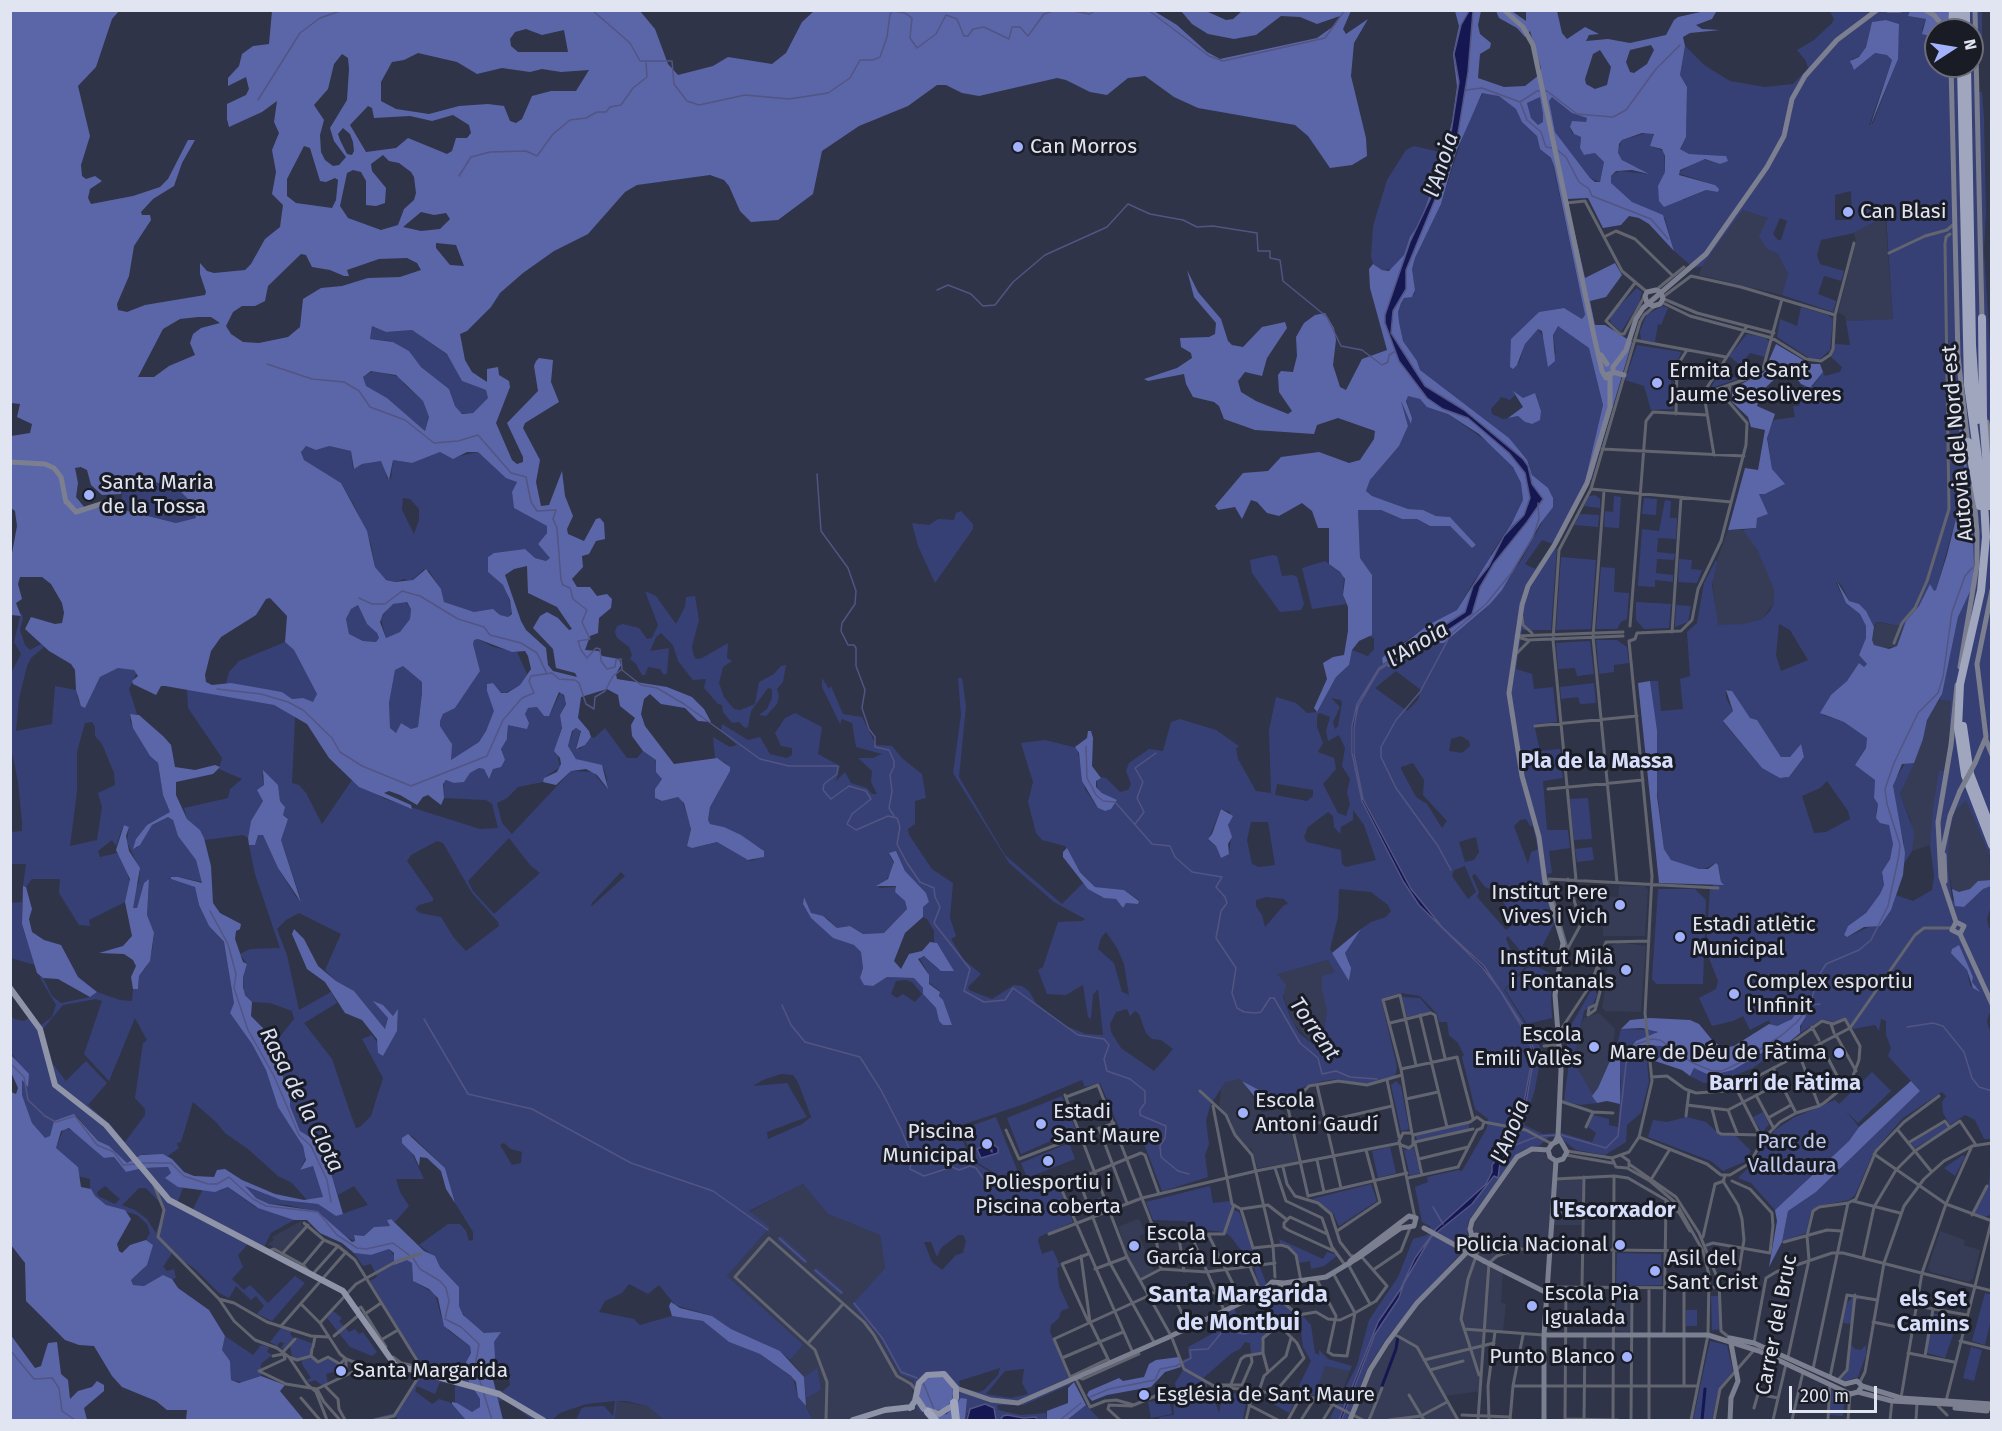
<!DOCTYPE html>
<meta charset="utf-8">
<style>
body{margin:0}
#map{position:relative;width:2002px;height:1431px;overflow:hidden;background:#2f3448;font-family:"Fira Sans",sans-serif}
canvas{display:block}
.frame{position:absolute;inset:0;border:12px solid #e1e4f1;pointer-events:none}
.north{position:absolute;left:1924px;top:18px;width:60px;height:60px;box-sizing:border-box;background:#1a1c25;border:2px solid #6a6c77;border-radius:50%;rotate:78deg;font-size:16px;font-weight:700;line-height:24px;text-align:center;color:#e1e4f1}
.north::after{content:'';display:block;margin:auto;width:21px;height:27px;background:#a3b2fd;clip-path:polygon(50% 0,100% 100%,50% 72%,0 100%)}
.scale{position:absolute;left:1789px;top:1386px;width:88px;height:27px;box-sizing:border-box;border:3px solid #e1e4f1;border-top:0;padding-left:8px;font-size:18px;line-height:21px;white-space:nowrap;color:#e1e4f1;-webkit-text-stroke:4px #1a1c25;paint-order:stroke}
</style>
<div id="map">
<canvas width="2002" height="1431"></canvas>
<div class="frame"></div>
<div class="north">N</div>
<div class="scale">200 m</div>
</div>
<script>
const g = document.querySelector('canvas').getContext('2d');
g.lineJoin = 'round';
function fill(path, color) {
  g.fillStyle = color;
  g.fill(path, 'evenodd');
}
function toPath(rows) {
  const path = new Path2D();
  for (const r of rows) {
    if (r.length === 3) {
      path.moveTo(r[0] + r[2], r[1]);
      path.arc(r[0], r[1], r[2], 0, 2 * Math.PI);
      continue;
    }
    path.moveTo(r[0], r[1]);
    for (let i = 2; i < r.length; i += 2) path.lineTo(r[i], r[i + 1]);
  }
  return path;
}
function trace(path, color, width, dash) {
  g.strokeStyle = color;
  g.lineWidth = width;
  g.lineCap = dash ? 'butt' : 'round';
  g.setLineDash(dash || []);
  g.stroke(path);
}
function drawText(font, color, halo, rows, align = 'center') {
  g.font = font + ' "Fira Sans",sans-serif';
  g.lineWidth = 6;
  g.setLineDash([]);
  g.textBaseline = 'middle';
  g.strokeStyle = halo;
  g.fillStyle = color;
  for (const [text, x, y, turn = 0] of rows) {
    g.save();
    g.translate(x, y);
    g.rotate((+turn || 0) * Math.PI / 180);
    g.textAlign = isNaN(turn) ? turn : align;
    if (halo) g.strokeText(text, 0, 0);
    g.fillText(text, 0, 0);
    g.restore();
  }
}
fill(toPath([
 [1743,210,1768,218,1767,249,1778,254,1788,274,1782,295,1699,275,1702,266],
 [1885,214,1893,319,1846,321,1845,316,1838,313,1856,242,1854,233],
 [1728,530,1743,530,1750,536,1767,569,1774,589,1774,603,1762,619,1743,624,1717,626,1712,574],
 [1876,622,1904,627,1897,646,1886,648,1874,645,1872,640],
 [1940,700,1951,701,1949,747,1945,771,1939,770,1930,845,1912,851,1911,821,1900,794,1923,739,1928,716],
 [1966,799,1989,852,1991,880,1978,881,1970,889,1959,893,1952,889,1948,866,1950,829,1956,810],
 [1619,886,1645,886,1648,890,1645,936,1603,936,1602,917,1592,913,1593,896,1618,897],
 [1618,942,1646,946,1641,1012,1605,1011,1602,1007,1607,980,1608,948],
 [1328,960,1336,972,1322,977,1322,990,1327,1011,1323,1037,1316,1047,1293,1023,1276,974],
 [1599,1013,1615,1029,1614,1039,1609,1063,1598,1088,1592,1096,1573,1060,1576,1038,1584,1018],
 [1226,1078,1241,1078,1262,1112,1279,1109,1287,1114,1298,1162,1258,1168,1251,1148,1247,1148,1235,1135,1231,1121,1219,1108,1221,1088],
 [1540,1145,1545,1155,1556,1164,1555,1179,1584,1177,1583,1225,1554,1225,1552,1250,1516,1249,1504,1252,1494,1259,1491,1265,1503,1272,1501,1303,1506,1304,1503,1332,1486,1330,1481,1391,1445,1396,1458,1420,1347,1420,1368,1367,1388,1336,1466,1239,1468,1221,1515,1157,1524,1149],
 [803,1184,828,1214,880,1235,885,1268,852,1305,878,1335,901,1375,914,1380,912,1392,931,1420,812,1420,804,1399,821,1390,816,1369,804,1377,790,1360,802,1346,727,1276,770,1227,749,1212],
 [1137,1219,1140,1220,1145,1233,1139,1236,1154,1271,1140,1279,1128,1256,1118,1227],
 [301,1221,301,1225,305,1226,283,1252,268,1244,274,1240,272,1237],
 [1940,1231,1965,1240,1964,1245,1980,1250,1973,1279,1968,1282,1931,1272,1928,1268],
 [1617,1289,1630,1291,1630,1330,1627,1332,1615,1330],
 [1325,1365,1350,1371,1337,1404,1315,1396],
 [617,1401,647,1406,664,1420,615,1420]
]), '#363c56');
fill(toPath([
 [1830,11,1910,11,1908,16,1926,19,1922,29,1924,35,1936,38,1936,66,1972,66,1972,30,1950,30,1950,11,1982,11,1982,58,1978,61,1979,92,1982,92,1984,119,1986,213,1984,251,1992,379,1992,861,1966,800,1956,810,1950,829,1948,866,1952,900,1964,907,1983,889,1991,886,1991,906,1987,919,1989,928,1992,927,1992,1018,1989,1013,1987,1022,1992,1038,1991,1139,1984,1139,1975,1120,1965,1115,1950,1125,1943,1113,1942,1102,1946,1096,1942,1092,1903,1118,1874,1151,1855,1195,1849,1200,1817,1206,1810,1215,1806,1233,1782,1242,1788,1211,1816,1192,1920,1091,1888,1056,1891,1048,1886,1035,1886,1021,1881,1019,1879,1031,1875,1025,1853,1029,1845,1017,1833,1022,1822,1019,1800,1033,1802,1022,1792,1019,1777,1026,1771,1026,1769,1020,1750,1030,1743,1016,1733,1021,1712,1026,1699,998,1716,989,1718,981,1706,951,1710,887,1721,882,1719,868,1716,863,1702,870,1687,866,1671,860,1664,849,1657,789,1657,730,1650,681,1658,681,1661,711,1683,709,1680,679,1690,676,1687,632,1697,623,1704,583,1716,560,1717,562,1712,585,1718,625,1743,624,1762,619,1770,611,1774,603,1774,589,1757,549,1743,530,1756,528,1756,518,1768,514,1759,494,1765,494,1784,485,1772,469,1767,435,1774,420,1795,417,1793,406,1799,406,1804,386,1813,386,1823,372,1825,376,1840,372,1842,367,1831,357,1835,344,1850,345,1846,321,1893,319,1886,215,1854,233,1821,240,1817,255,1820,264,1844,271,1841,281,1824,276,1818,294,1836,301,1833,312,1782,295,1788,274,1778,254,1767,249,1759,236,1768,218,1743,210,1702,266,1694,268,1674,251,1665,218,1632,202,1614,188,1610,181,1611,176,1619,171,1649,174,1626,163,1618,155,1618,150,1622,140,1650,132,1655,137,1650,146,1664,151,1665,172,1683,200,1706,190,1718,192,1715,185,1677,173,1702,159,1721,164,1726,156,1689,154,1680,149,1686,137,1687,87,1680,75,1685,46,1704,65,1730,81,1765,87,1793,84,1808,68,1806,61,1797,50,1814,40,1832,23,1834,19],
 [1886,20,1899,24,1897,61,1873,123,1869,126,1892,60,1887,55,1875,53,1854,70,1851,65,1852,59,1860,56,1866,46,1872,22],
 [1851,191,1852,220,1835,220,1835,195],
 [1780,218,1787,221,1781,240,1778,240,1773,234],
 [1960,411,1971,495,1974,565,1958,617,1940,700,1951,701,1950,714,1949,747,1944,771,1939,770,1933,808,1930,845,1934,876,1932,890,1913,901,1896,895,1891,910,1871,926,1847,937,1844,935,1848,926,1866,913,1880,894,1884,885,1882,875,1892,853,1893,844,1890,826,1876,812,1878,804,1874,798,1875,780,1855,765,1866,747,1867,738,1844,722,1823,715,1829,698,1847,681,1859,663,1864,667,1867,664,1859,655,1866,638,1866,626,1860,614,1846,603,1836,583,1837,581,1842,586,1849,601,1864,609,1874,627,1876,622,1880,622,1904,627,1919,606,1930,584,1934,592,1936,591,1958,510,1960,482,1965,475,1958,422],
 [1779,624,1790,630,1808,660,1781,671,1776,655],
 [1729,689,1750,718,1757,720,1781,757,1790,757,1801,744,1804,757,1789,777,1783,778,1762,768,1723,722,1733,711,1726,698,1726,690],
 [1827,781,1848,811,1850,819,1826,832,1814,833,1802,796,1820,788],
 [1958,946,1973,977,1971,981,1978,991,1970,985,1967,970,1953,955,1952,949],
 [1487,92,1501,97,1516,109,1537,136,1540,149,1552,160,1585,315,1582,319,1564,308,1539,312,1511,339,1511,369,1519,363,1525,344,1538,329,1556,355,1553,332,1555,327,1560,326,1589,348,1603,405,1586,476,1591,480,1557,545,1551,630,1522,630,1516,669,1532,674,1534,689,1553,687,1557,722,1535,724,1535,728,1540,751,1560,749,1563,778,1543,781,1547,830,1568,830,1570,848,1549,851,1552,873,1547,874,1557,918,1534,962,1524,968,1504,990,1542,1050,1535,1089,1524,1125,1543,1134,1562,1133,1592,1142,1596,1133,1588,1127,1593,1115,1609,1119,1609,1125,1618,1127,1621,1082,1617,1045,1621,1029,1655,1030,1657,1035,1635,1042,1632,1045,1636,1052,1644,1045,1657,1045,1671,1051,1674,1056,1661,1056,1647,1063,1649,1082,1641,1113,1627,1125,1626,1142,1605,1155,1576,1150,1559,1137,1549,1137,1540,1145,1524,1149,1515,1157,1468,1221,1466,1246,1388,1336,1368,1367,1347,1420,1342,1420,1375,1334,1399,1298,1404,1283,1431,1237,1472,1204,1496,1175,1525,1108,1535,1052,1526,1030,1484,966,1442,927,1411,889,1363,799,1354,754,1354,727,1358,706,1379,670,1385,665,1389,667,1425,643,1444,643,1490,604,1522,559,1546,515,1552,495,1532,475,1509,438,1420,370,1417,361,1403,341,1399,322,1398,312,1401,303,1404,298,1414,295,1415,290,1412,269,1415,258,1441,204,1466,125,1483,93],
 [1514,392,1523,398,1535,393,1541,411,1532,424,1525,422,1518,416,1503,419,1492,414,1491,409,1499,400,1501,397,1510,400,1515,395],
 [1542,540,1553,544,1535,569,1525,564],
 [1396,671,1421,690,1418,700,1407,711,1375,688],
 [1461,736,1469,741,1470,746,1462,753,1449,751,1451,739],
 [1413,763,1424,780,1423,795,1447,821,1442,828,1427,804,1416,797,1401,769,1401,767],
 [1526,819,1530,826,1533,826,1538,849,1531,852,1528,864,1514,826,1520,820],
 [1476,837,1479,852,1474,860,1465,862,1459,842],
 [1465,866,1476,892,1468,899,1452,876,1454,870],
 [1475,874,1485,887,1498,892,1515,923,1506,930,1477,897,1479,892,1472,876],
 [1508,936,1518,948,1527,963,1522,963,1512,953,1506,939],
 [1540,96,1543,114,1543,122,1538,125,1531,118,1527,103],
 [1552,96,1572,113,1587,118,1586,122,1570,127,1572,133,1581,137,1580,148,1584,155,1595,153,1604,162,1600,182,1590,178,1555,132,1549,101],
 [1414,146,1444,153,1420,222,1410,237,1404,255,1392,269,1382,270,1373,264,1371,257,1373,226,1387,180,1406,150],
 [1637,288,1642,292,1639,303,1621,332,1611,323,1609,316],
 [1663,306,1668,308,1661,325,1658,324,1655,342,1641,340,1640,331,1647,314],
 [1801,307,1828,315,1833,319,1830,350,1820,359,1809,358,1777,337,1780,319,1797,326],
 [372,326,386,332,412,330,449,356,462,381,486,390,488,398,473,413,461,413,455,406,449,389,421,367,409,351,391,341,370,339],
 [1747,334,1766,338,1769,342,1765,357,1750,353,1740,365,1729,356],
 [1637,345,1681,352,1671,380,1673,409,1651,410,1644,386,1625,380],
 [1720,370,1738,379,1711,388],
 [373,371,400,377,404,384,423,401,429,417,425,431,387,398,365,386,363,377],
 [1408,396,1420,399,1428,407,1448,414,1492,445,1513,467,1521,483,1523,500,1516,517,1491,554,1491,560,1474,581,1457,610,1428,625,1382,658,1384,665,1379,668,1357,704,1352,726,1352,753,1362,801,1403,881,1419,905,1482,967,1501,992,1524,1031,1531,1047,1532,1060,1522,1107,1506,1147,1491,1165,1492,1172,1486,1184,1436,1229,1415,1258,1400,1290,1378,1322,1339,1420,1329,1420,1357,1365,1369,1320,1398,1277,1413,1239,1427,1235,1431,1227,1422,1222,1415,1187,1428,1182,1427,1177,1458,1170,1462,1171,1487,1128,1488,1119,1475,1109,1462,1057,1464,1055,1458,1043,1449,1035,1447,1022,1439,1022,1437,1014,1420,996,1401,993,1384,998,1382,1003,1397,1067,1395,1076,1363,1085,1338,1079,1322,1081,1301,1088,1286,1103,1284,1096,1261,1091,1239,1079,1225,1082,1210,1106,1206,1121,1209,1144,1205,1155,1208,1177,1167,1190,1162,1191,1144,1144,1138,1143,1130,1130,1121,1132,1100,1083,1085,1087,1082,1080,1024,1104,956,1127,972,1161,1000,1178,1021,1174,1035,1190,1057,1182,1073,1222,1039,1237,1038,1241,1042,1254,1053,1250,1060,1266,1057,1268,1059,1286,1069,1308,1061,1311,1059,1318,1051,1325,1050,1331,1071,1384,1024,1405,997,1405,998,1410,1021,1415,1046,1413,1047,1420,1010,1415,996,1420,994,1408,967,1413,965,1420,967,1401,942,1416,928,1416,919,1411,913,1399,914,1380,901,1375,878,1335,852,1305,885,1268,880,1235,828,1214,803,1184,749,1211,770,1227,727,1276,803,1345,790,1360,780,1351,731,1329,712,1316,675,1305,659,1285,648,1294,629,1284,622,1293,605,1301,599,1312,634,1319,640,1325,672,1316,703,1321,729,1342,760,1354,793,1378,798,1397,806,1406,812,1420,664,1420,647,1406,626,1401,617,1401,615,1420,576,1420,581,1409,585,1407,604,1406,613,1416,615,1401,586,1404,560,1413,552,1420,533,1420,505,1400,498,1401,494,1389,503,1391,510,1385,509,1378,494,1359,494,1342,500,1332,486,1334,468,1320,459,1309,459,1287,440,1267,436,1258,419,1245,448,1224,460,1224,466,1231,469,1241,473,1240,473,1232,455,1203,445,1168,411,1135,412,1153,424,1179,396,1179,400,1192,409,1206,395,1222,388,1218,390,1226,374,1227,364,1236,354,1235,354,1241,340,1234,318,1212,287,1205,269,1204,256,1198,244,1186,281,1200,318,1204,336,1216,368,1205,354,1186,338,1195,329,1166,313,1139,300,1131,290,1106,290,1096,283,1082,282,1072,264,1046,263,1038,270,1042,282,1034,294,1019,292,1011,270,1003,252,1002,244,993,243,977,247,964,240,954,250,949,280,948,255,874,249,845,255,845,258,835,263,835,278,868,296,897,301,900,281,840,288,818,283,815,284,805,280,801,278,785,264,771,262,776,264,785,258,790,263,801,251,821,248,838,243,835,205,840,200,830,187,819,184,808,228,798,230,789,242,779,219,769,222,758,188,708,187,689,274,705,295,717,292,783,299,785,306,793,322,824,352,780,385,799,480,829,498,828,492,804,486,800,444,798,444,782,448,780,454,783,464,782,470,773,479,768,484,769,489,779,493,769,505,761,501,749,508,736,508,725,529,723,525,714,528,708,537,707,544,716,550,714,561,692,566,702,560,715,562,726,556,747,560,767,545,777,543,782,518,787,507,798,497,803,502,823,512,834,571,771,593,772,606,788,607,778,603,767,576,759,568,746,574,729,581,729,576,747,580,749,591,737,594,738,605,728,627,758,637,758,643,751,655,759,662,779,657,786,656,799,662,801,677,797,682,800,691,827,687,846,696,847,717,842,750,861,764,857,762,849,724,827,710,824,708,820,710,807,730,771,726,763,715,758,713,737,730,747,737,745,721,731,722,724,748,740,760,737,770,754,787,758,792,755,792,748,781,746,775,733,785,718,795,713,822,727,818,754,840,766,836,781,845,772,851,783,867,788,872,794,877,794,871,782,872,771,858,758,873,758,882,754,856,747,852,723,842,719,840,724,822,687,822,678,829,689,831,686,843,714,862,717,876,745,892,746,903,759,922,774,926,798,915,801,915,824,908,829,909,835,932,869,953,883,950,918,956,936,951,939,964,960,981,974,968,987,969,990,992,999,1014,985,1022,986,1029,991,1036,1003,1066,1026,1086,1034,1103,1035,1098,989,1093,995,1091,1019,1088,1017,1083,985,1066,995,1047,994,1038,970,1043,967,1058,922,1082,921,1085,919,1054,902,1009,863,953,773,961,715,958,678,962,678,966,706,959,777,1005,855,1062,904,1083,883,1101,897,1116,899,1123,908,1126,903,1138,904,1139,900,1124,890,1095,887,1080,871,1065,846,1042,840,1036,833,1028,802,1033,782,1021,743,1045,740,1077,748,1085,789,1098,808,1105,811,1117,801,1101,792,1097,787,1097,780,1100,777,1106,778,1120,792,1128,790,1131,784,1126,771,1129,763,1149,749,1163,751,1171,722,1180,719,1216,730,1239,746,1236,749,1238,759,1256,791,1271,793,1269,730,1276,697,1296,703,1307,713,1317,712,1336,677,1349,665,1352,650,1368,656,1374,649,1374,638,1370,637,1372,575,1360,558,1358,510,1381,510,1402,519,1417,519,1430,526,1450,526,1472,548,1476,545,1450,517,1436,516,1423,510,1408,509,1372,496,1366,491,1370,480,1399,446,1408,426,1401,401,1411,423,1412,418,1406,398],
 [1331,698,1341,700,1342,703,1338,726,1335,729,1333,722,1340,707],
 [1320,713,1330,717,1326,731,1328,741,1339,735,1345,748,1342,766,1350,779,1347,792,1350,804,1346,816,1338,813,1323,784,1336,769,1334,758,1318,752,1323,743,1317,727,1317,715],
 [1277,784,1313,790,1313,796,1307,801,1275,795],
 [1221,809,1230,812,1228,829,1231,837,1229,854,1221,857,1216,846,1208,840],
 [1353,810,1364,825,1376,860,1346,867,1342,864,1341,850,1307,842,1304,837,1308,827,1328,812,1333,816,1334,827,1340,834,1341,827,1353,820],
 [1251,822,1268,822,1275,865,1259,867,1252,864,1247,840],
 [509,838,530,865,540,873,494,914,473,891,468,881],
 [437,841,443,843,472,893,498,922,499,926,466,951,454,938,441,917,420,913,415,909,419,905,433,901,433,898,407,861,411,855],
 [897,853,905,871,926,893,929,902,923,907,923,917,927,919,934,931,934,941,953,971,938,969,926,957,919,957,928,973,928,982,940,991,939,997,943,1000,952,1025,939,1021,936,1008,923,994,923,988,914,978,887,977,873,986,864,984,860,978,863,968,861,952,854,945,833,938,811,918,803,904,804,897,811,913,828,919,837,928,850,926,863,934,884,933,907,909,905,901,895,892,897,887,879,888,878,885,886,880,890,875,894,864,889,854],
 [621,872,625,876,592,906,591,904],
 [1339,889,1371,892,1388,905,1391,911,1386,917,1371,922,1361,929,1349,945,1345,953,1349,961,1350,981,1330,949,1338,917],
 [1266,897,1284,899,1288,904,1284,905,1265,927,1262,915,1256,906,1256,900],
 [299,913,341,934,325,970,336,981,354,991,385,1029,388,1018,375,1002,383,1005,393,1016,398,1010,397,1031,383,1056,378,1053,378,1044,372,1035,362,1039,383,1078,371,1116,360,1127,356,1128,351,1115,332,1059,304,1023,337,1003,331,992,299,1010,287,955,277,929,286,920],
 [1106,932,1117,948,1124,964,1129,995,1122,992,1114,963,1098,949,1101,938],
 [1328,960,1335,972,1322,976,1322,990,1327,1011,1323,1037,1316,1047,1299,1033,1291,1019,1283,997,1286,985,1277,974],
 [906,980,912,982,922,994,915,1002,903,994,897,998,891,994,896,981],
 [1127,1009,1130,1016,1135,1011,1139,1014,1146,1033,1152,1039,1161,1040,1173,1049,1154,1071,1121,1048,1111,1032,1110,1024,1116,1012],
 [781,1074,793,1075,798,1082,811,1117,802,1124,768,1139,767,1132,807,1117,787,1083,753,1086,763,1080],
 [504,1143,511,1149,522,1152,521,1163,512,1165,500,1145],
 [958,1235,963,1235,966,1241,963,1253,956,1255,942,1270,932,1262,924,1242,931,1242,937,1257,941,1248],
 [1000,1368,998,1375,984,1390,979,1392,960,1388,959,1381],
 [1024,1369,1022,1383,1028,1394,1011,1398,986,1394,1005,1371],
 [306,446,316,450,328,446,351,451,353,469,362,464,381,461,385,466,387,479,391,479,393,460,412,463,440,452,451,458,478,452,501,473,517,482,512,492,514,508,547,526,547,533,538,544,550,558,546,561,535,558,525,549,494,553,488,557,488,572,505,587,509,599,512,612,508,617,500,615,496,611,476,613,444,602,441,589,429,571,424,569,411,581,404,579,395,582,384,579,375,567,371,544,355,507,341,483,304,460,301,451],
 [403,498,410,499,419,509,419,520,414,534,402,510],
 [129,476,176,487,194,505,197,518,176,523,114,507,121,502,124,479],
 [1595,495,1600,499,1600,508,1584,506,1589,496],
 [1614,496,1621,497,1619,528,1604,527,1605,511,1613,512],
 [1644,498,1657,499,1656,515,1642,514],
 [1665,500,1671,501,1670,518,1677,518,1676,539,1658,538,1657,552,1675,554,1674,560,1657,559,1656,573,1673,575,1673,582,1655,580,1655,587,1638,586,1642,529,1659,531],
 [961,511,973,524,973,529,935,583,918,546,912,523,929,525,938,519,954,520,956,513],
 [1580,514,1599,515,1598,527,1574,525],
 [1272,555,1277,556,1282,576,1293,575,1297,577,1304,604,1301,610,1280,612,1252,573,1250,560],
 [1561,557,1596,560,1591,629,1556,630],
 [1679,559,1692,560,1691,569,1702,570,1697,583,1678,582],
 [1325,561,1344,576,1343,595,1346,604,1312,609,1302,568],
 [1601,567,1615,568,1614,592,1629,593,1627,619,1621,622,1617,629,1596,629],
 [645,591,656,596,676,624,685,607,686,597,695,596,699,620,692,646,693,654,696,659,702,658,728,643,727,658,732,661,723,667,719,683,724,697,734,709,740,710,755,704,759,682,774,674,781,666,786,665,783,682,777,689,779,696,777,704,766,716,759,715,767,709,772,698,772,689,768,688,751,711,748,727,745,728,739,722,732,723,723,712,722,705,718,704,704,688,706,679,693,680,678,661,673,645,661,633,656,637,650,651,669,648,667,673,664,675,660,669,648,667,645,675,642,675,636,664,630,659,632,655,629,647,617,638,615,632,617,626,623,624,639,628,647,639,652,638,658,625],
 [405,601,411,609,410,619,400,632,386,638,381,619,390,605],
 [1636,602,1671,604,1669,628,1644,629,1636,620],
 [358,605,367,624,377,633,379,638,376,642,363,641,349,634,346,619,351,609],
 [1676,605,1691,606,1688,622,1675,627],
 [21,612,23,618,20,630,25,645,30,650,41,644,44,647,31,658,27,666,19,698,16,731,52,724,55,686,76,690,78,700,85,708,100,677,118,668,130,668,137,672,129,689,137,714,130,714,130,721,150,756,158,763,163,795,170,812,147,825,136,839,136,849,152,825,168,817,173,820,178,836,196,860,202,882,178,877,171,879,195,887,199,905,209,926,224,943,234,1003,230,1013,252,1044,266,1070,278,1107,302,1143,306,1157,300,1170,313,1166,323,1197,321,1198,307,1200,292,1183,278,1176,248,1149,225,1133,216,1122,193,1102,181,1142,177,1143,179,1148,168,1156,143,1154,127,1163,110,1147,98,1141,76,1115,54,1121,50,1136,45,1139,32,1123,22,1095,22,1080,28,1087,14,1056,11,1054,10,1014,14,1019,24,1021,28,1018,41,1025,52,1017,56,1005,39,976,43,978,52,996,61,1003,90,997,97,992,120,1000,132,1001,133,989,138,989,139,976,147,966,152,951,154,935,147,915,149,879,144,883,137,908,133,908,133,894,139,882,140,870,127,842,129,827,124,825,122,829,116,846,112,840,98,851,100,857,117,853,125,865,130,883,125,902,89,920,90,926,79,925,59,893,60,879,32,879,26,887,23,886,26,864,11,864,11,832,22,831,22,822,18,782,11,748,11,673,21,654,14,642],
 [92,722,95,727,95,736,102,744,114,773,115,785,98,793,102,807,97,840,70,846,77,791,77,752,85,723],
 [96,999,102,1001,84,1054,109,1081,135,1018,147,1040,143,1043,135,1098,145,1109,145,1115,125,1142,111,1125,88,1105,107,1083,86,1061,66,1081,52,1063,42,1030,63,1005],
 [478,639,493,647,517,652,527,674,520,685,505,693,500,692,493,683,487,684,487,691,495,711,486,731,479,742,451,760,451,742,440,726,440,721,443,714,455,708,480,671,473,644,474,640],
 [1596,640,1617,640,1627,647,1629,663,1614,665,1614,672,1599,674],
 [1590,641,1594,674,1577,676,1575,668,1558,669,1556,643],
 [285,642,294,650,317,694,313,703,303,698,292,699,282,692,226,684,229,672,239,661],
 [403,666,422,682,422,693,418,727,411,729,401,723,396,733,390,728,389,703,395,670],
 [1594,683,1596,703,1580,704,1578,697,1561,699,1560,687],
 [1905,763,1914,763,1900,794,1914,832,1912,851,1904,864,1904,843,1892,793,1895,780],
 [1588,798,1592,839,1574,840,1570,799],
 [1592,847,1594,860,1577,862,1575,849],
 [1658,889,1695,889,1706,900,1703,984,1657,984,1652,979],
 [22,902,22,925,35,965,11,958,10,903],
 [1535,965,1554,976,1551,996,1552,1018,1527,1024,1505,990,1527,968],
 [1592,989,1595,989,1597,995,1593,1004,1584,1011,1573,1060,1597,1103,1580,1105,1564,1101,1568,1070,1566,1034],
 [1402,997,1420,998,1432,1012,1407,1017],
 [1779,1043,1788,1043,1753,1068,1726,1079,1704,1083,1690,1076,1694,1068,1733,1070],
 [1872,1072,1891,1091,1858,1123,1845,1110,1859,1127,1849,1141,1775,1210,1751,1183,1738,1178,1749,1167,1775,1130,1793,1118,1835,1100,1839,1104],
 [1396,1081,1401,1086,1409,1129,1401,1131,1391,1085],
 [1062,1096,1076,1130,1021,1154,1007,1118],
 [1763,1112,1769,1124,1762,1133,1753,1117],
 [996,1117,1018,1172,999,1176,972,1159,962,1129],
 [1687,1117,1706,1122,1719,1134,1735,1135,1751,1151,1744,1162,1723,1171,1711,1161,1648,1137,1653,1120,1667,1122],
 [1469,1123,1469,1129,1417,1140,1415,1135],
 [1945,1123,1948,1128,1915,1148,1911,1143],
 [64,1128,74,1131,104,1158,114,1157,126,1172,143,1168,168,1167,171,1173,166,1178,183,1188,177,1203,192,1211,203,1189,220,1191,228,1187,255,1207,290,1217,294,1220,271,1233,262,1251,248,1244,238,1255,243,1267,232,1279,244,1290,250,1285,268,1303,295,1276,305,1283,272,1321,257,1314,264,1306,256,1296,251,1300,236,1286,229,1298,219,1293,195,1269,172,1253,163,1267,167,1271,174,1269,176,1278,172,1279,163,1275,144,1286,133,1285,131,1280,143,1269,152,1244,146,1240,150,1233,147,1224,137,1215,107,1206,94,1196,90,1188,90,1179,78,1176,78,1167,56,1148],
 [105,1186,120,1199,115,1204,98,1196,97,1192],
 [139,1188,146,1188,161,1204,163,1211,156,1233,147,1219,135,1210,122,1205],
 [1069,1143,1075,1159,1027,1178,1021,1163],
 [1390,1147,1396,1173,1378,1178,1372,1151],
 [1414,1148,1420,1173,1410,1176,1404,1150],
 [1963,1155,1965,1157,1955,1176,1944,1168],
 [1991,1158,1992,1204,1990,1215,1984,1217,1974,1213,1989,1183],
 [1371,1184,1377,1201,1339,1226,1333,1213,1312,1199],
 [1210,1186,1213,1203,1230,1201,1234,1210,1239,1212,1269,1291,1297,1316,1303,1316,1311,1325,1315,1353,1319,1355,1319,1350,1328,1359,1352,1366,1350,1371,1325,1366,1315,1396,1296,1392,1311,1361,1303,1347,1301,1331,1286,1330,1260,1301,1263,1299,1254,1267,1230,1236,1224,1232,1196,1229,1191,1223,1184,1221,1153,1220,1146,1202],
 [1105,1196,1110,1209,1092,1216,1087,1202],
 [781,1236,807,1260,804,1263,778,1240],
 [1279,1239,1323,1259,1327,1252,1338,1255,1324,1266,1311,1269,1310,1261,1299,1263,1296,1253,1288,1245,1280,1243],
 [389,1249,399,1262,407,1259,412,1263,413,1281,435,1294,441,1316,449,1331,470,1346,471,1353,466,1362,473,1389,480,1399,480,1407,476,1411,469,1412,455,1402,455,1385,440,1382,435,1394,417,1386,415,1391,432,1404,439,1399,449,1402,459,1409,466,1420,398,1420,395,1416,367,1420,394,1413,423,1370,370,1281,377,1277,371,1264,363,1266,354,1253,371,1255],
 [1617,1253,1661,1254,1662,1285,1616,1286],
 [817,1268,843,1291,840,1295,813,1271],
 [1985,1293,1992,1295,1991,1319,1985,1345,1972,1341],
 [1711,1296,1719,1296,1720,1329,1712,1330],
 [1853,1297,1859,1298,1855,1302,1852,1324,1843,1323,1847,1303],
 [1234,1307,1237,1316,1230,1319,1241,1326,1271,1316,1279,1325,1266,1334,1261,1342,1263,1353,1251,1354,1250,1343,1245,1342,1240,1349,1232,1353,1201,1380,1207,1383,1207,1387,1176,1389,1175,1383,1185,1367,1182,1360,1189,1358,1188,1347,1221,1329,1215,1315],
 [1686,1310,1697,1310,1697,1326,1686,1326],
 [333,1311,342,1318,339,1321,349,1332,355,1329,359,1334,363,1332,377,1352,372,1356,350,1347,327,1318],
 [1931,1313,1942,1315,1940,1326,1955,1329,1945,1358,1924,1352],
 [281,1328,292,1330,290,1334,295,1340,296,1337,313,1344,310,1355,297,1359,292,1356,290,1346,284,1350,281,1348,284,1343,280,1342,277,1346,270,1342],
 [225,1336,253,1355,261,1345,269,1347,267,1352,272,1355,261,1364,261,1376,242,1382,231,1380,230,1361,222,1350],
 [1710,1341,1727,1345,1733,1371,1719,1388,1712,1420,1693,1420],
 [1851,1345,1855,1349,1861,1350,1866,1345,1866,1355,1858,1377,1845,1381,1841,1380,1848,1371],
 [1971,1347,1982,1350,1974,1381,1963,1378],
 [311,1357,317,1363,325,1357,339,1364,345,1364,337,1370,336,1375,333,1372,326,1374,328,1384,323,1386,315,1380,308,1383,307,1380,311,1378,302,1364,302,1359],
 [817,1368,821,1390,806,1398,804,1377],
 [1835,1389,1845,1397,1843,1416,1830,1415,1831,1391],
 [1226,1391,1247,1397,1243,1420,1160,1420,1159,1417,1174,1415,1173,1394,1209,1393,1213,1395,1219,1413,1223,1393],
 [1271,1394,1297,1398,1289,1413,1268,1401],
 [1169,1399,1172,1414,1151,1418,1148,1402],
 [1086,1405,1100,1420,1067,1420,1076,1413]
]), '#374075');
fill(toPath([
 [11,11,119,11,112,19,96,67,78,86,90,136,81,165,82,176,86,179,95,176,102,181,90,189,88,198,91,204,133,196,160,187,168,179,188,140,195,140,182,163,174,186,153,199,141,212,142,215,150,215,151,220,134,246,129,276,117,304,118,310,127,312,145,305,205,295,206,292,200,274,200,263,207,271,214,273,245,270,251,264,265,239,280,227,283,205,272,194,276,172,272,150,279,133,274,122,277,101,262,112,229,127,227,119,227,104,246,95,249,89,246,77,228,86,228,78,239,66,242,54,253,46,269,44,272,11,640,11,655,29,668,64,678,75,713,66,728,57,772,64,786,53,802,22,814,11,1154,11,1177,25,1207,52,1220,59,1317,38,1335,25,1340,16,1317,24,1300,17,1281,16,1256,35,1234,39,1208,34,1192,24,1181,11,1206,11,1226,20,1233,19,1242,11,1351,11,1343,29,1346,34,1368,19,1354,43,1351,76,1366,138,1367,156,1352,165,1330,168,1308,136,1295,125,1198,108,1174,97,1145,76,1128,78,1107,95,1090,92,1066,80,1057,78,979,96,962,93,946,85,937,85,908,106,859,126,822,151,813,194,778,220,751,222,740,211,729,186,724,180,710,175,637,185,625,192,588,234,554,251,523,273,500,293,491,307,467,331,460,334,465,360,472,372,487,382,487,369,498,367,499,375,509,381,510,387,496,423,512,460,517,464,523,462,523,457,507,423,538,391,534,366,536,361,539,358,553,360,551,382,559,402,525,423,523,428,540,460,536,482,541,506,549,505,562,471,565,496,573,516,567,529,568,534,584,541,596,519,600,518,604,523,605,539,596,541,589,554,582,556,583,567,572,579,577,587,590,587,597,596,607,594,612,599,611,608,599,618,598,633,590,636,585,650,599,651,602,656,619,659,621,665,616,674,617,679,667,687,692,697,704,709,711,722,698,721,685,708,661,704,650,694,644,699,641,714,645,726,674,764,717,758,730,767,730,771,710,807,708,820,710,824,724,827,741,835,764,851,764,857,748,860,717,842,692,848,687,846,691,829,684,803,678,797,662,801,655,798,655,789,662,779,656,772,656,760,643,751,632,736,631,725,635,718,620,706,618,695,607,689,581,697,578,718,589,731,591,737,585,745,576,749,581,731,576,728,572,731,568,746,576,759,602,765,608,789,597,775,586,769,571,771,556,785,543,782,544,778,557,772,561,764,560,758,554,751,562,728,560,715,566,704,564,695,559,692,549,716,544,716,537,707,528,708,525,714,529,723,527,729,508,725,507,739,501,749,505,760,501,767,493,769,489,779,484,769,479,768,470,773,464,782,454,783,446,780,443,784,444,798,441,805,428,795,423,797,417,805,400,795,389,791,384,793,411,805,412,809,359,787,329,758,307,724,274,705,165,686,161,686,156,695,133,684,132,681,138,676,134,670,118,668,100,677,85,708,81,706,76,690,75,670,71,664,49,651,25,629,31,617,55,624,62,623,64,613,62,603,51,584,42,577,20,577,18,584,22,599,16,603,21,616,11,615,10,564,17,526,15,511,11,508,11,436,30,433,32,424,17,417,20,404,11,403],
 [526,29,542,35,564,30,568,52,518,52,511,46,510,39,515,32],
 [418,53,457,62,477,74,502,68,530,72,542,69,561,72,589,70,576,91,551,91,532,96,522,119,516,123,510,121,504,106,488,104,459,106,429,114,396,109,381,101,381,82,392,62,404,60],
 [342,54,348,58,349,69,347,100,330,128,334,141,346,157,339,165,333,166,325,160,321,152,320,135,324,120,314,105,328,89,334,64],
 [368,106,372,108,374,118,410,116,432,121,453,115,469,125,471,133,467,138,456,138,452,151,447,154,408,138,396,148,366,152,350,125],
 [343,128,350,134,353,142,354,151,352,155,347,154,340,140,338,134],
 [304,146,310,148,320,181,326,182,335,178,338,180,336,200,332,208,296,203,287,196,287,179],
 [383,155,389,161,399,163,411,172,414,177,416,193,414,200,404,209,398,225,381,230,348,218,340,206,347,173,353,170,361,172,366,181,366,205,376,206,385,203,386,188,372,171,371,164],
 [421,212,434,215,446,213,450,219,440,229,421,231,403,227],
 [436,243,456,245,464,266,450,265,436,248],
 [301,254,306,255,312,267,330,270,344,276,349,276,347,270,379,259,407,258,417,263,421,270,400,277,368,278,342,286,321,288,303,299,300,327,288,337,259,343,243,342,231,334,226,326,233,312,242,306,255,306,265,301,268,286],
 [198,317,211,317,220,323,201,328,193,334,190,343,195,355,169,366,154,377,138,377,163,329,180,319],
 [372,326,386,332,412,330,447,354,462,381,486,390,488,398,473,413,462,414,455,406,449,389,421,367,409,351,393,342,370,339],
 [371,371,396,375,423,401,429,417,425,431,387,398,366,386,363,377],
 [306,446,316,450,329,446,351,451,354,469,362,464,381,461,389,480,393,460,412,463,440,452,453,459,467,452,478,452,506,478,517,482,512,492,514,508,547,526,547,533,538,544,550,558,546,561,535,558,525,549,494,553,488,557,488,572,503,585,510,600,512,614,508,617,500,615,493,609,474,612,444,602,441,589,426,569,413,580,395,582,386,580,375,567,367,531,341,483,304,460,301,452],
 [81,467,87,470,91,485,102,495,121,494,124,479,129,476,176,487,194,505,196,518,176,523,112,507,85,508,76,497,78,483,75,468],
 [527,566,528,593,557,607,572,629,569,630,558,618,547,612,540,616,533,628,553,649,556,668,575,673,577,677,553,671,548,665,546,648,526,630,521,621,505,575,514,569],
 [270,598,287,616,285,642,294,650,317,694,313,702,303,698,292,699,282,692,231,683,212,685,206,682,205,675,211,651,221,637,256,615,266,599],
 [407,602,411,609,410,619,400,632,386,638,380,622,383,614,393,604],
 [358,605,367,624,377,633,379,638,376,642,363,641,349,634,346,619,351,609],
 [478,639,512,652,525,651,528,656,531,669,520,685,507,693,501,693,493,683,487,684,487,691,494,711,486,731,479,742,451,760,452,744,440,726,440,721,443,714,455,708,480,671,473,644,474,640],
 [403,666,422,682,422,693,418,727,411,729,401,723,396,733,390,728,389,703,395,670],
 [1455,11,1469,11,1461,25,1454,54,1459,81,1452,128,1434,191,1426,212,1410,242,1385,315,1385,323,1399,361,1427,398,1443,409,1468,418,1509,453,1525,473,1530,498,1524,515,1511,527,1489,566,1473,586,1465,612,1383,664,1382,658,1393,648,1402,645,1428,625,1457,610,1512,523,1523,500,1521,483,1513,467,1479,434,1448,414,1427,407,1420,399,1408,396,1406,401,1412,418,1411,424,1401,401,1408,426,1399,446,1370,480,1366,491,1372,496,1408,509,1423,510,1436,516,1450,517,1476,545,1472,548,1450,526,1430,526,1417,519,1402,519,1381,510,1358,510,1360,558,1372,575,1372,635,1359,641,1352,650,1349,665,1336,677,1317,712,1314,708,1327,679,1323,663,1333,657,1344,655,1348,631,1348,607,1343,595,1345,579,1340,572,1329,564,1329,528,1318,528,1312,511,1302,503,1279,516,1267,513,1257,502,1251,500,1242,519,1235,507,1218,510,1215,506,1243,473,1268,471,1281,457,1319,452,1349,463,1360,460,1374,439,1375,431,1338,418,1317,425,1314,434,1255,430,1224,419,1219,406,1214,402,1193,397,1186,384,1184,374,1148,381,1144,379,1177,368,1192,358,1191,353,1181,347,1180,338,1209,337,1215,334,1216,323,1194,297,1187,270,1198,292,1221,319,1228,341,1232,345,1243,347,1262,327,1285,322,1287,328,1267,358,1262,376,1245,372,1238,381,1241,392,1256,401,1288,414,1292,411,1279,392,1278,375,1281,371,1293,372,1297,356,1296,337,1304,323,1315,315,1325,313,1334,328,1336,340,1333,365,1340,387,1346,390,1362,359,1387,350,1370,288,1369,269,1373,264,1382,270,1389,271,1404,255,1410,237,1420,222,1443,158,1452,122,1457,86,1453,54,1459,26],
 [1473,11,1481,11,1478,25,1480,34,1491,43,1490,48,1480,54,1478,78,1504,87,1525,86,1539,75,1541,68,1530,31,1525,37,1517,28,1499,18,1496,11,1512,11,1526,21,1526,11,1557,11,1562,33,1567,39,1585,27,1599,34,1589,35,1586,41,1608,39,1630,43,1666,35,1674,20,1678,17,1705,11,1716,12,1712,19,1696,25,1702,29,1720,30,1690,33,1683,37,1685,46,1680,75,1687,87,1686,137,1680,149,1689,154,1726,156,1728,161,1720,164,1705,159,1680,170,1679,175,1715,185,1719,189,1718,192,1706,190,1664,207,1659,201,1658,186,1665,172,1665,156,1662,149,1650,146,1654,134,1642,133,1622,140,1619,144,1618,153,1622,160,1649,174,1632,170,1616,171,1611,176,1611,183,1632,202,1663,215,1674,251,1649,224,1639,218,1629,216,1621,225,1603,228,1588,198,1567,199,1585,278,1615,263,1622,275,1606,297,1590,301,1595,325,1605,325,1632,342,1591,480,1586,477,1603,405,1589,348,1558,326,1553,335,1555,361,1548,367,1542,331,1538,329,1525,344,1517,365,1513,369,1510,367,1511,339,1539,312,1564,308,1582,319,1585,315,1554,166,1551,158,1540,149,1537,136,1522,122,1516,109,1499,96,1482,93,1456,152,1441,204,1415,258,1412,269,1415,290,1412,297,1404,298,1401,303,1398,312,1399,322,1403,341,1417,361,1420,370,1509,438,1527,460,1532,475,1548,488,1553,498,1553,507,1540,524,1502,590,1490,604,1444,643,1424,643,1389,667,1385,665,1418,645,1439,636,1472,614,1480,587,1494,563,1527,522,1542,499,1532,484,1530,471,1512,449,1464,410,1425,386,1391,333,1393,311,1406,289,1406,270,1455,144,1466,87],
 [1651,45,1654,50,1647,64,1634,73,1630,72,1626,62,1630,50],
 [1600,50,1611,67,1607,85,1595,89,1586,84,1585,79,1593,54],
 [1540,97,1543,114,1543,122,1538,125,1531,118,1527,103],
 [1552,97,1572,113,1587,118,1586,122,1572,121,1570,127,1574,134,1581,137,1580,148,1584,155,1595,153,1604,162,1600,182,1595,182,1590,178,1555,132,1549,101],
 [1910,11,1950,11,1950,30,1936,30,1936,38,1922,34,1926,19,1908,16],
 [1886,20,1899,24,1898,59,1870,127,1892,60,1887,55,1875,53,1854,70,1850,61,1859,57,1866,47,1872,22],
 [1776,344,1810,364,1820,364,1823,372,1810,388,1801,384,1791,371,1785,369,1761,392,1757,406,1775,414,1767,438,1772,469,1785,484,1765,494,1759,494,1768,514,1757,518,1756,528,1728,530,1745,468,1758,470,1765,430,1751,427,1748,417,1732,402,1732,389,1764,372],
 [1513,391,1523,398,1535,393,1541,411,1540,420,1532,424,1525,422,1518,416,1508,418,1523,407],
 [1959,409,1972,505,1974,565,1972,587,1958,617,1942,694,1927,720,1923,739,1914,763,1902,764,1893,786,1905,853,1903,875,1891,910,1880,926,1864,927,1847,937,1844,935,1848,926,1866,913,1880,894,1884,885,1882,872,1890,859,1893,844,1889,825,1880,823,1876,818,1878,804,1874,798,1875,780,1855,765,1866,748,1867,738,1844,722,1820,713,1831,695,1847,681,1859,663,1864,667,1867,664,1859,655,1866,638,1866,626,1860,614,1846,603,1836,580,1849,601,1859,604,1866,611,1874,627,1872,640,1874,645,1889,649,1897,646,1906,621,1919,606,1930,584,1934,591,1936,590,1947,555,1961,498,1960,479,1965,475,1958,422],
 [1650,681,1657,730,1657,796,1664,849,1671,860,1699,869,1708,869,1716,863,1718,865,1721,882,1724,885,1659,883,1638,683],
 [1726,690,1732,691,1750,718,1757,720,1781,757,1790,757,1801,744,1804,757,1789,777,1780,778,1762,768,1723,721,1733,711],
 [130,714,139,715,164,737,171,745,175,767,195,770,215,765,220,767,213,774,176,782,176,795,187,819,200,830,204,838,211,866,213,903,220,913,241,924,240,929,236,931,235,939,243,962,247,964,243,977,243,987,245,995,252,1002,251,1016,263,1028,264,1046,283,1072,283,1082,290,1096,290,1106,300,1131,313,1139,329,1166,343,1214,336,1216,318,1204,281,1200,245,1186,256,1198,269,1204,317,1211,352,1242,355,1241,354,1235,364,1236,374,1227,390,1226,387,1220,391,1219,424,1251,435,1256,440,1267,459,1287,459,1306,463,1315,484,1333,501,1332,494,1342,495,1357,491,1371,503,1420,466,1420,452,1404,452,1402,457,1403,472,1412,480,1407,480,1399,468,1380,466,1362,471,1353,470,1346,444,1326,438,1298,429,1289,413,1281,412,1263,407,1260,394,1265,394,1253,389,1249,371,1255,354,1253,342,1243,320,1233,307,1220,294,1220,258,1208,228,1187,215,1192,178,1187,165,1178,171,1173,168,1167,143,1168,126,1172,114,1157,104,1158,69,1128,61,1131,56,1148,78,1167,81,1187,91,1189,95,1196,106,1205,125,1210,131,1219,117,1244,119,1251,122,1253,130,1245,146,1240,153,1245,147,1265,131,1280,133,1285,144,1286,163,1275,172,1279,178,1288,209,1310,225,1336,222,1350,230,1361,231,1380,239,1383,261,1376,285,1385,280,1391,304,1420,186,1420,187,1410,167,1410,156,1401,122,1387,112,1376,94,1346,79,1345,65,1340,26,1301,25,1263,11,1245,11,1092,16,1094,18,1088,11,1072,10,1054,29,1074,28,1087,22,1080,22,1095,32,1123,45,1138,50,1136,54,1121,74,1114,98,1141,109,1146,127,1163,141,1155,163,1154,172,1159,184,1172,194,1176,214,1177,217,1170,225,1169,242,1180,275,1194,304,1200,323,1197,313,1166,300,1170,306,1160,303,1146,278,1107,266,1070,252,1044,230,1013,234,1003,224,942,209,926,199,905,195,887,171,879,171,877,178,877,202,883,196,860,178,836,173,820,168,817,152,825,140,845,133,849,136,839,147,825,170,812,163,795,158,763,150,756,133,728],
 [1088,731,1091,731,1093,738,1092,766,1101,778,1096,781,1096,787,1102,793,1117,800,1111,809,1105,811,1098,808,1082,781,1079,753,1075,747,1087,738],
 [263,770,278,785,280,801,285,807,283,815,288,819,281,840,301,902,278,868,263,835,258,835,255,845,249,845,248,838,251,821,263,801,257,790,264,785],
 [1221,809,1233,816,1228,825,1232,837,1228,844,1229,854,1221,858,1216,846,1208,839,1212,834],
 [124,825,129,827,126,836,129,851,140,868,133,908,137,908,144,883,149,879,147,915,154,933,150,961,139,976,138,989,133,989,131,977,136,966,133,960,124,954,99,953,123,946,132,936,125,902,130,879,116,850],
 [1067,848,1080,872,1095,887,1124,890,1139,901,1138,904,1126,903,1123,908,1116,899,1104,898,1088,889,1063,857,1063,852],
 [896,851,905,871,926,893,929,902,923,907,923,917,905,933,894,961,901,969,909,954,922,951,930,942,937,943,954,971,941,971,924,956,918,959,929,975,929,984,940,992,939,996,943,1000,952,1025,943,1025,939,1021,936,1008,923,994,923,988,914,978,887,977,873,986,864,985,860,978,863,968,861,952,854,945,833,938,811,918,803,904,804,897,811,913,823,916,837,928,850,926,863,934,884,933,907,909,905,901,895,892,896,886,876,886,888,879,894,862,889,853],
 [1991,880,1991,886,1983,889,1964,907,1955,906,1952,889,1959,892,1970,889,1978,881],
 [23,886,26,887,32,909,29,919,32,932,44,940,61,945,78,977,97,992,90,997,58,979,43,978,37,973,22,924],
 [294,929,304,939,318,966,336,981,354,991,385,1029,388,1018,373,1001,383,1005,393,1016,398,1009,397,1031,383,1056,378,1053,377,1039,362,1020,345,1013,325,982,307,969,292,934],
 [1361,929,1345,953,1351,968,1349,981,1332,953],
 [1959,945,1973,977,1972,982,1980,992,1973,988,1967,970,1951,953,1952,949],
 [1801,1006,1806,1016,1800,1026,1800,1033,1788,1043,1779,1043,1733,1070,1720,1073,1707,1074,1694,1068,1690,1076,1682,1070,1655,1061,1661,1056,1674,1056,1671,1051,1661,1046,1644,1045,1633,1052,1631,1047,1636,1041,1658,1032,1642,1028,1621,1029,1630,1020,1650,1018,1690,1020,1699,1024,1713,1041,1723,1048,1734,1046,1769,1024,1777,1026,1792,1019],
 [1617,1045,1620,1054,1620,1104,1607,1101,1597,1103,1592,1096,1598,1088],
 [1242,1081,1261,1091,1284,1096,1285,1108,1261,1105],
 [1911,1081,1920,1091,1816,1192,1788,1211,1782,1242,1769,1267,1777,1221,1775,1210,1849,1141,1859,1127],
 [408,1134,445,1168,455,1203,446,1189,441,1171,427,1158,420,1157,419,1166,414,1155,402,1143,402,1138],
 [671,1302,680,1308,712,1316,731,1329,780,1351,804,1377,806,1406,798,1397,796,1382,791,1376,760,1354,729,1342,703,1321,672,1316,669,1306],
 [10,1334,35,1368,41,1366,48,1343,57,1342,61,1374,68,1380,70,1399,78,1391,92,1387,97,1381,104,1385,104,1391,84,1408,87,1420,11,1420],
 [1179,1357,1181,1367,1165,1372,1151,1387,1107,1395,1092,1401,1087,1395,1089,1391,1119,1378,1123,1381,1144,1377,1149,1364,1156,1360],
 [936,1393,17],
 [1074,1382,1086,1405,1067,1420,1047,1420,1047,1411,1068,1403,1068,1388],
 [961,1398,967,1399,965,1420,931,1420,928,1416,947,1414]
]), '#5b66a9');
const water = toPath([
 [1469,11,1473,11,1468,72,1458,133,1450,163,1406,270,1406,289,1393,311,1391,333,1425,386,1464,410,1523,459,1528,466,1532,484,1543,499,1527,522,1494,563,1480,587,1472,614,1439,636,1418,645,1379,670,1358,706,1354,727,1354,754,1363,799,1411,889,1442,927,1484,966,1526,1030,1535,1052,1525,1108,1513,1140,1500,1163,1498,1178,1494,1176,1472,1204,1431,1237,1404,1283,1399,1298,1375,1334,1342,1419,1339,1420,1378,1322,1400,1290,1415,1258,1436,1229,1486,1184,1492,1172,1492,1165,1506,1147,1523,1107,1532,1060,1531,1047,1524,1031,1501,992,1482,967,1419,905,1403,881,1362,801,1352,753,1352,726,1357,704,1379,668,1465,612,1473,586,1489,566,1504,536,1524,515,1530,498,1525,473,1509,453,1468,418,1443,409,1427,398,1399,361,1385,323,1385,315,1410,242,1434,191,1450,139,1459,82,1454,54,1461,25,1469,11],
 [991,1143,998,1148,998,1153,981,1158,977,1149,987,1145,992,1152,991,1143],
 [985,1404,994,1408,996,1420,967,1420,970,1409,985,1404],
 [1007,1415,1024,1418,1036,1417,1037,1420,1000,1420,1003,1416,1007,1415]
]);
fill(water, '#151752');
trace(water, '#525482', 1.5);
trace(toPath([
 [592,10,630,43,640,61,672,61,674,84,687,101,699,105,745,95,789,99,828,93,850,78,860,60,873,60,880,57,887,37,890,14,893,11,905,13,912,18,910,38,917,48,936,34,946,15,957,19,964,36,968,36,973,29,984,27,1009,39,1012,27,1020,27,1028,36,1044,14,1056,10],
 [1068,10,1090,14,1096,10],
 [1148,10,1209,56,1223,61,1325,38,1345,10],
 [1466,90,1482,88,1520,102,1537,91,1547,91,1577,114,1613,117,1626,110,1656,69,1680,45],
 [258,100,300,33,320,18,343,10],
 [1520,102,1527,120,1541,132,1546,147,1552,148],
 [1556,149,1566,157,1579,182,1589,189,1592,196,1651,219,1668,239],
 [459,176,471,157,490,152,526,151,537,156,553,134,570,120,586,118,597,112,606,112,610,107,621,105,633,88,647,77,646,63],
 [937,290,948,285,971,294,983,306,995,305,1013,282,1045,255,1107,227,1128,204,1150,214,1183,220,1197,227,1213,226,1257,233,1258,251,1270,251,1270,258,1280,260,1283,281,1327,317,1341,346,1362,350,1382,365,1388,362,1389,355,1394,352],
 [267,364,312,379,344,382,359,391,370,407,405,420,434,443,458,441,478,435,511,473,526,477,531,502,537,511,556,510,553,519,557,528,561,580,563,585,570,588,573,599,587,610,582,622,590,639,578,641,581,650,587,658,596,648,600,649,601,661,607,669,615,667,616,660,621,659,622,669],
 [817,474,821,531,848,568,856,591,855,604,842,623,841,631,848,645,854,645,856,648,856,666,865,690,862,708,869,729,875,737,875,747,889,750,894,761,894,767,890,775,892,791,889,808,894,816],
 [359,598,372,604,385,604,402,591,420,596,458,619,484,627,490,635,521,643,537,653,547,674],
 [622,670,641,685,657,688,684,704,760,759,789,766,838,766,837,774,824,784,823,790,831,799,849,786,866,791,871,799,852,814,847,824,856,830,888,816,897,818,900,827,897,844,907,863,920,882,934,888,935,897,940,907,934,923,970,969,964,991,984,1002,1005,1000,1013,988,1078,1035,1104,1039,1109,1045,1104,1059,1107,1071,1130,1079,1145,1091,1145,1103,1140,1110,1140,1115,1166,1126,1165,1138,1160,1146,1161,1157,1178,1171,1189,1174],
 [217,689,261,694,288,702,303,710,332,738,340,752,362,766,411,786,487,756,503,720,522,698,534,693,529,681,531,676,552,673,559,679,575,680,579,683,586,704,594,709,595,697,605,691,613,676,621,670],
 [1086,746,1087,778,1096,795,1103,801,1115,802,1152,844,1170,846,1175,857,1192,872,1222,877,1216,887,1225,897,1227,903,1221,911,1216,938,1236,968,1232,993,1237,1008,1244,1012,1256,1013,1261,1012,1270,998,1274,998,1300,1043,1318,1058,1322,1074,1336,1071,1350,1077,1377,1079],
 [1135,824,1144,812,1137,798,1143,782,1135,768,1156,753],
 [1451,870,1438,846,1396,788,1381,757,1381,747,1396,720,1420,692,1451,634,1486,604,1512,572,1533,537,1539,519,1538,503],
 [210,911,228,944,236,974,234,988,248,1030,274,1076,299,1135,311,1146,327,1180,331,1202],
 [782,1005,791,1025,805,1042,860,1057,881,1090,901,1129,912,1156,910,1169,924,1176,952,1167,959,1170,970,1166,976,1168,985,1181,999,1180,1014,1190],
 [1812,1005,1820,1004],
 [424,1019,468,1094,532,1109,631,1163,713,1191,768,1230],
 [1907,1027,1933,1023,1943,1026,1964,1052,1972,1078,1979,1087,1992,1091],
 [10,1063,24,1077,28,1100,45,1116,56,1122,75,1116,97,1145,114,1152,123,1165,136,1164],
 [1561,1135,1606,1148,1618,1136,1626,1064,1629,1052,1636,1044,1652,1039,1660,1040,1691,1062,1712,1071,1722,1071,1739,1063,1782,1035,1797,1022,1810,1005,1818,977,1826,964,1859,950,1871,940,1888,906,1899,855,1900,845,1887,804,1885,789,1894,763,1918,713,1938,693,1943,677,1952,612,1965,576,1972,568],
 [1541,1136,1557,1135],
 [1510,1147,1536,1137],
 [141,1163,171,1163,184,1176,208,1184,217,1184,229,1177,253,1199,266,1206,318,1212,337,1235,357,1248,366,1249,393,1243,409,1255],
 [1433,1207,1443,1224],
 [779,1238,806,1262],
 [413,1258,420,1269,440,1281,446,1288,449,1301,445,1319,461,1327,479,1344,475,1367,482,1387],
 [815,1270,842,1293],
 [854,1303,883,1339,901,1372,917,1378],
 [10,1350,34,1379,52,1378,59,1388,62,1411,75,1420],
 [923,1382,934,1409],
 [483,1391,492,1420],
 [1090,1397,1109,1389,1155,1380,1160,1369,1176,1366,1191,1358,1190,1350,1208,1349,1222,1332,1229,1331,1245,1334,1275,1320],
 [995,1420,1001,1420],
 [1060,1420,1081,1403]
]), '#525482', 1.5);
trace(toPath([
 [1382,1386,1396,1349,1398,1336],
 [1702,1420,1705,1389]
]), '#151752', 3);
trace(toPath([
 [1566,203,1585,201,1622,271,1647,292],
 [1604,237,1616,231,1635,239,1673,276],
 [1889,253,1925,236,1947,230,1954,224],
 [1635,283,1606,321,1620,334,1624,334,1644,297],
 [1656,290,1684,267],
 [1663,297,1691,276,1741,287,1835,315],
 [1664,299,1697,313,1774,333],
 [1661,302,1690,316,1772,338,1806,359,1821,361,1830,355,1833,349,1835,315,1854,243],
 [1634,340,1726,357],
 [1706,393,1752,377,1763,369,1782,299],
 [1676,414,1677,366,1687,350],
 [1602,449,1744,456],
 [1714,455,1705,401,1706,389,1747,326],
 [1591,489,1731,502],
 [1604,491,1593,637,1617,882],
 [1522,617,1523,625,1532,633],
 [1630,626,1646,421,1653,412,1707,415],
 [1672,632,1681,498],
 [1637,633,1681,631,1692,620,1698,589,1721,541,1746,445,1747,423,1728,401,1730,385],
 [1516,636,1623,632],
 [1517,637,1528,640,1623,636],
 [1629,641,1635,639,1637,633],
 [1894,643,1902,623,1915,608,1927,581,1949,509,1945,244,1946,237,1950,234],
 [1517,653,1529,641],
 [1535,726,1637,716],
 [1548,789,1643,780],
 [1549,879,1718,888],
 [1576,880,1553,640,1559,550,1591,489,1640,322,1644,315,1655,306],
 [1548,881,1567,948],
 [1563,957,1581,924,1568,879],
 [1591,984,1602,986],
 [1597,1004,1589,1008,1588,1015,1595,1010,1603,981,1603,974,1598,968],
 [1420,1015,1447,1127],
 [1390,1023,1431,1013,1435,1015,1445,1058],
 [1831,1024,1834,1033],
 [1812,1027,1819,1040],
 [1558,1034,1591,984,1606,942,1649,941],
 [1836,1035,1856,1071],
 [1820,1043,1844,1089],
 [1544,1046,1558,1045],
 [1773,1068,1796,1113],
 [1401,1069,1457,1057,1473,1118],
 [1652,1077,1667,1076,1685,1089,1696,1093,1725,1091,1739,1086,1850,1028,1915,935,1924,928,1952,928],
 [1387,1080,1399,1137],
 [1317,1085,1341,1188],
 [1736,1088,1760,1135],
 [1200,1091,1226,1115,1235,1135,1252,1155,1273,1246,1275,1277],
 [1065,1095,1127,1257,1170,1334],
 [1756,1095,1773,1127],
 [1066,1097,1098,1085,1155,1232,1161,1269],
 [1406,1099,1438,1092],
 [1560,1101,1593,1112,1613,1113],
 [1687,1105,1728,1110,1780,1083],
 [1213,1106,1232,1204,1241,1209,1268,1205,1286,1219],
 [1712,1109,1718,1132,1721,1134,1760,1135],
 [1728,1110,1737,1133],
 [1686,1116,1689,1091],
 [1768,1118,1791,1105],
 [1484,1122,1526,1130,1552,1144],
 [1586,1127,1593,1112],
 [1099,1128,1127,1203],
 [1292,1129,1392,1106],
 [1897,1129,1931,1171],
 [1006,1130,1019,1159,1114,1123],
 [1412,1133,1403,1133,1399,1141,1415,1218],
 [1412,1134,1401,1069,1383,1000,1400,995,1416,1065],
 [1413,1135,1470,1122,1477,1117,1484,1122],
 [1639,1137,1707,1164,1721,1175],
 [1415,1142,1473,1129],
 [1415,1143,1422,1175],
 [1908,1143,1945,1121,1950,1128],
 [1401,1145,1409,1148,1413,1145,1413,1135],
 [1567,1151,1612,1158,1629,1152,1639,1137,1652,1081,1645,1013,1652,876,1629,641],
 [1874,1154,1946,1204,1992,1221],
 [1566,1155,1612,1163],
 [1622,1156,1629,1161,1629,1166],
 [1612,1158,1616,1167,1627,1168,1650,1181,1676,1203,1703,1251,1709,1275,1708,1335,1691,1420],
 [1419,1159,1468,1147],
 [1317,1160,1324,1192],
 [1629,1164,1676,1197,1699,1233,1719,1282,1721,1331,1730,1338],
 [1283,1167,1287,1184,1295,1196,1318,1203,1331,1214,1340,1242,1351,1256,1354,1256],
 [1275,1168,1286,1201,1322,1218,1332,1247,1345,1265],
 [1721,1175,1730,1175,1750,1163,1763,1139,1780,1122,1796,1113,1812,1108,1819,1106,1824,1103,1851,1081,1859,1060,1860,1046,1845,1019,1833,1024,1822,1021,1794,1041,1819,1106],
 [1078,1178,1110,1263,1154,1342],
 [1408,1178,1458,1167,1477,1130,1482,1128,1484,1122],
 [1652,1178,1670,1149],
 [1555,1179,1614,1176,1628,1178,1666,1200,1680,1214,1690,1231],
 [154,1185,164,1210,158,1237,219,1299,234,1321,255,1340,277,1348,289,1357,307,1384,316,1392,327,1420],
 [1308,1196,1287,1104,1295,1100,1309,1086,1338,1081,1367,1085,1402,1075],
 [1308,1196,1407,1173],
 [1853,1201,1900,1213],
 [1241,1209,1253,1248,1281,1245,1288,1247,1296,1255,1301,1281],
 [1553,1213,1613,1213],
 [1972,1215,1987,1186],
 [304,1223,324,1240,338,1246,355,1260,418,1362,421,1373,394,1416,375,1420],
 [1337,1231,1380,1202,1366,1150],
 [1155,1232,1176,1229,1178,1231,1184,1271],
 [1049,1234,1142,1198,1256,1171,1400,1143],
 [1208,1234,1224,1234,1234,1205],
 [1327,1234,1290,1217,1284,1223,1284,1227,1288,1230,1336,1252],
 [1703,1237,1715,1184,1724,1181],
 [1784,1242,1827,1230,1841,1231],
 [1707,1245,1713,1243,1770,1253,1773,1226,1772,1213,1750,1189,1732,1181],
 [1479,1248,1468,1279,1461,1319,1479,1375],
 [268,1251,274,1249,303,1265,312,1275,338,1246],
 [282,1254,308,1225],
 [1088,1254,1062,1264,1088,1321],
 [1081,1256,1090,1322,1110,1363],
 [1863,1258,1874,1207,1896,1170,1915,1151,1960,1121,1976,1145],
 [1351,1264,1349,1266,1370,1304],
 [303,1265,324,1240],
 [1250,1267,1261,1293],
 [1095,1269,1127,1257],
 [1373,1270,1401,1251,1410,1228],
 [1140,1280,1161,1269,1207,1272,1275,1263],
 [1317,1280,1336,1316,1328,1352,1333,1355,1347,1356,1355,1313,1333,1273],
 [1548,1287,1709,1288,1726,1285,1739,1270,1744,1240,1742,1219,1738,1205,1723,1181,1725,1176],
 [1582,1287,1584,1177],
 [1171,1291,1189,1327],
 [1278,1298,1298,1315,1316,1312,1328,1319,1340,1320,1355,1313,1376,1301,1387,1286,1361,1256],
 [219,1299,234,1303,267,1322,311,1336,328,1337],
 [301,1304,320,1323,340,1354,346,1359,362,1365,369,1375,398,1367],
 [1917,1306,1967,1315],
 [358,1309,361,1307,386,1347],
 [1224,1310,1194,1242,1196,1233,1209,1236,1242,1302],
 [365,1314,381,1303],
 [1873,1322,1912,1330],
 [320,1323,356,1284,397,1261,420,1254],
 [282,1325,346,1252],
 [1464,1329,1543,1335],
 [1394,1334,1417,1347,1458,1420],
 [1664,1335,1666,1200],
 [334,1336,360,1314],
 [1172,1338,1184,1369,1214,1386,1322,1399,1363,1420],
 [381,1340,398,1330],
 [1960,1341,1992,1349],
 [809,1342,843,1304],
 [1754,1343,1766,1278,1776,1272,1832,1253,1843,1253,1992,1291],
 [313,1347,315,1337],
 [283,1352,295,1339],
 [1133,1353,1060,1186,1141,1153,1145,1155,1159,1194],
 [1908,1353,1954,1362],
 [273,1356,283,1354],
 [311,1356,312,1349],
 [1768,1356,1758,1394,1778,1398],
 [1925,1356,1933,1309],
 [289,1357,297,1360,311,1356,318,1362,328,1357,340,1364,345,1359],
 [393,1357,401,1363,419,1367],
 [1788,1357,1809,1260,1807,1236,1813,1211,1819,1207,1848,1203,1856,1199,1876,1151,1904,1122,1939,1096],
 [1062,1358,1123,1332],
 [1424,1360,1494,1343],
 [346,1362,346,1369],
 [1813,1369,1848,1203],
 [1430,1370,1463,1361],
 [259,1371,286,1384,317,1389,355,1371,362,1365],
 [259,1371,285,1359,283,1352],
 [1268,1372,1263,1353,1263,1338,1279,1325,1298,1315],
 [1070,1377,1108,1359],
 [1830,1377,1847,1295,1877,1300],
 [1080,1378,1083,1379,1139,1354,1137,1351],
 [1071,1379,1054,1339,1161,1290,1217,1293],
 [1076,1379,1090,1407,1105,1401,1116,1400,1134,1405,1160,1394,1205,1391,1218,1385,1242,1385,1252,1362,1251,1355],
 [1838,1380,1847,1370,1855,1295],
 [1860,1382,1865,1372,1884,1263,1904,1206,1924,1179,1944,1161,1972,1146,1992,1143],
 [1231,1384,1241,1359,1245,1356,1263,1353],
 [1513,1386,1698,1386],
 [1684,1386,1684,1288],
 [326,1387,338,1399,339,1409,345,1420],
 [318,1391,324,1402,340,1420],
 [1259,1391,1264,1376,1286,1356,1291,1338],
 [1275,1392,1304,1358,1297,1343,1279,1325],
 [1409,1395,1424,1420],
 [301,1398,320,1420],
 [1901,1398,1922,1273,1946,1204,1972,1146],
 [1946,1401,1992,1219],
 [1249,1405,1278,1420],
 [1938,1406,1947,1415],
 [1754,1408,1758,1394],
 [1462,1415,1510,1417],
 [1565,1419,1618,1420],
 [826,1420,827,1382,815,1350,735,1277,769,1238,864,1322,874,1335,897,1376,911,1384,916,1390],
 [1120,1420,1108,1409,1109,1405,1132,1406],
 [1246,1420,1253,1391],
 [1288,1420,1301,1396],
 [1301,1420,1315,1398],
 [1323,1420,1333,1404],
 [1369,1420,1382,1388],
 [1389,1420,1421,1416,1447,1402],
 [1478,1420,1489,1263,1497,1256,1517,1249,1703,1251],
 [1489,1420,1488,1386,1495,1332],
 [1510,1420,1513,1386,1523,1335],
 [1565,1420,1566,1287],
 [1584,1420,1585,1335],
 [1613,1420,1614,1176],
 [1631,1420,1632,1288],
 [1649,1420,1649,1288],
 [1714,1420,1720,1389,1754,1350],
 [1773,1420,1786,1364],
 [1792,1420,1803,1372],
 [1828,1420,1830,1385],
 [1848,1420,1850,1394],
 [1890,1420,1892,1401],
 [1916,1420,1917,1403]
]), '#62656f', 3);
trace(toPath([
 [1504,10,1523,27,1533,45,1594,336,1602,371,1606,378],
 [1888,10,1900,10],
 [1925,10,1934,15,1946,30],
 [1975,10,1982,319],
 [1951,66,1958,356,1968,444],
 [1647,303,1645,296,1647,292,1656,290,1661,292],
 [1647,303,1653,306,1660,304,1663,299,1661,292],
 [1601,355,1607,364],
 [1613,372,1624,375],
 [1605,375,1613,373,1613,367,1626,350,1636,319,1643,308,1706,254,1767,167,1784,136,1792,99,1805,76,1837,40,1877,10],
 [1987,422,1992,459],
 [10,462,45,464,54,468,61,477,66,502],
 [66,501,76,512,104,503],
 [1960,667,1977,565,1977,532,1973,486],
 [1986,740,1992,755],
 [1975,763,1986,737,1977,664,1992,590],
 [1944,855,1945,881],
 [1941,858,1950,816,1960,791],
 [1956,922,1941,877,1938,822,1951,745,1957,685],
 [1960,934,1952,930,1956,922,1964,926,1960,934,1992,1004],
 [1555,1142,1558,1136,1561,1070,1555,995,1563,943,1545,882,1539,837,1522,776,1509,693,1522,605,1528,586,1555,544,1587,483,1610,407,1610,375],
 [1556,1161,1563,1159,1567,1152,1558,1136],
 [1556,1161,1550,1157,1548,1150,1552,1144,1558,1141],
 [1476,1242,7],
 [1472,1236,1470,1229,1472,1221,1517,1157,1532,1149,1548,1150],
 [1484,1261,1547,1293],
 [1264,1292,1275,1293,1282,1284],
 [1173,1335,1260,1294,1272,1282,1284,1283,1326,1277,1361,1256,1401,1228,1414,1226,1416,1218,1409,1216,1350,1261],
 [1544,1335,1708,1335,1759,1351,1850,1394,1858,1392,1862,1386],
 [1862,1386,1901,1398,1992,1404],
 [956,1388,991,1400,1018,1403,1169,1337],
 [1858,1392,1892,1401,1965,1405],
 [1963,1405,1992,1408],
 [1955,1408,1987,1411],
 [1350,1420,1370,1370,1387,1343,1417,1303,1472,1247],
 [1544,1420,1544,1335,1556,1161],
 [1730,1420,1731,1398,1738,1381,1730,1338,1754,1343,1845,1384,1857,1381,1862,1386]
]), '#7c7f8f', 5);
trace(toPath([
 [10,988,40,1029,55,1085,106,1125,169,1200,343,1291,395,1365,499,1394,543,1420],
 [910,1408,915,1401,919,1383,927,1375,944,1374,956,1388,956,1398,952,1406,939,1414,924,1409,916,1397],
 [853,1420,885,1410,912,1407]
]), '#8f94a8', 6);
trace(toPath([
 [1960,10,1960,30],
 [1966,10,1966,30],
 [1952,30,1953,10],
 [1961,66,1968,385,1984,501,1986,537,1981,591,1960,684,1958,728,1965,775,1992,845],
 [1967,66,1972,345,1977,420],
 [1982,318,1983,417,1990,506],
 [1968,442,1980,506],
 [1963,726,1970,774,1992,831],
 [954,1403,956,1420],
 [928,1412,935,1420]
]), '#a0a6be', 8);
trace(toPath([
 [1960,791,1975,763],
 [1424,1228,1484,1261]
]), '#7c7f8f', 5);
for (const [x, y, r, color] of [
 [1018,147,6,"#a3b2fd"],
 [1848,212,6,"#a3b2fd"],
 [1657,383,6,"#a3b2fd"],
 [89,495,6,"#a3b2fd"],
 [1620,905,6,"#a3b2fd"],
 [1680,937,6,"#a3b2fd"],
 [1626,970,6,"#a3b2fd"],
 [1734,994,6,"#a3b2fd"],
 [1594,1047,6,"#a3b2fd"],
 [1839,1053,6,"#a3b2fd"],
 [1243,1113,6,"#a3b2fd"],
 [1041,1124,6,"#a3b2fd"],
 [987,1144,6,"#a3b2fd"],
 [1048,1161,6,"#a3b2fd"],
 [1620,1245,6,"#a3b2fd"],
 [1134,1246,6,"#a3b2fd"],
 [1655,1271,6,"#a3b2fd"],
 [1532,1306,6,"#a3b2fd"],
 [1627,1357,6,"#a3b2fd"],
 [341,1371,6,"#a3b2fd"],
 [1144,1395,6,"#a3b2fd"]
]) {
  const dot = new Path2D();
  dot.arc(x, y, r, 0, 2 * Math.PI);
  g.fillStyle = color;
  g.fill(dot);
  trace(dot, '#1a1c25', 2);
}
drawText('21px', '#e1e4f1', '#1a1c25', [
 ["Can Morros",1030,147],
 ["Can Blasi",1860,212],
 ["Ermita de Sant",1669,371],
 ["Jaume Sesoliveres",1669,395],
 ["Santa Maria",101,483],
 ["de la Tossa",101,507],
 ["Institut Pere",1608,893,"right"],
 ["Vives i Vich",1608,917,"right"],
 ["Estadi atlètic",1692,925],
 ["Municipal",1692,949],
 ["Institut Milà",1614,958,"right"],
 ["i Fontanals",1614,982,"right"],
 ["Complex esportiu",1746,982],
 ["l'Infinit",1746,1006],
 ["Escola",1582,1035,"right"],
 ["Emili Vallès",1582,1059,"right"],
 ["Mare de Déu de Fàtima",1827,1053,"right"],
 ["Escola",1255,1101],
 ["Antoni Gaudí",1255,1125],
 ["Estadi",1053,1112],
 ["Sant Maure",1053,1136],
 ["Piscina",975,1132,"right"],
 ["Municipal",975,1156,"right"],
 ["Poliesportiu i",1048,1183,"center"],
 ["Piscina coberta",1048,1207,"center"],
 ["Escola",1146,1234],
 ["García Lorca",1146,1258],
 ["Policia Nacional",1608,1245,"right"],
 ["Asil del",1667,1259],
 ["Sant Crist",1667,1283],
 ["Escola Pia",1544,1294],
 ["Igualada",1544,1318],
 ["Punto Blanco",1615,1357,"right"],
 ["Santa Margarida",353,1371],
 ["Església de Sant Maure",1156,1395]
], 'left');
drawText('21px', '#e1e4f1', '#1a1c25', [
 ["Autovia del Nord-est",1958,443,-95],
 ["Carrer del Bruc",1777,1325,-79]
]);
drawText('21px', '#c1caf0', '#1a1c25', [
 ["Parc de",1792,1142],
 ["Valldaura",1792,1166]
]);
drawText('italic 22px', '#dadff3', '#1a1c25', [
 ["l'Anoia",1442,165,-72],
 ["l'Anoia",1418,645,-31],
 ["Torrent",1314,1029,55],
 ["Rasa de la Clota",301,1100,63],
 ["l'Anoia",1511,1132,-68]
]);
drawText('bold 22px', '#d7defb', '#1a1c25', [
 ["Pla de la Massa",1597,762],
 ["Barri de Fàtima",1785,1084],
 ["l'Escorxador",1614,1211],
 ["els Set",1933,1300],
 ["Camins",1933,1325]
]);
drawText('bold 24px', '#d7defb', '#1a1c25', [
 ["Santa Margarida",1238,1295],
 ["de Montbui",1238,1323]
]);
</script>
